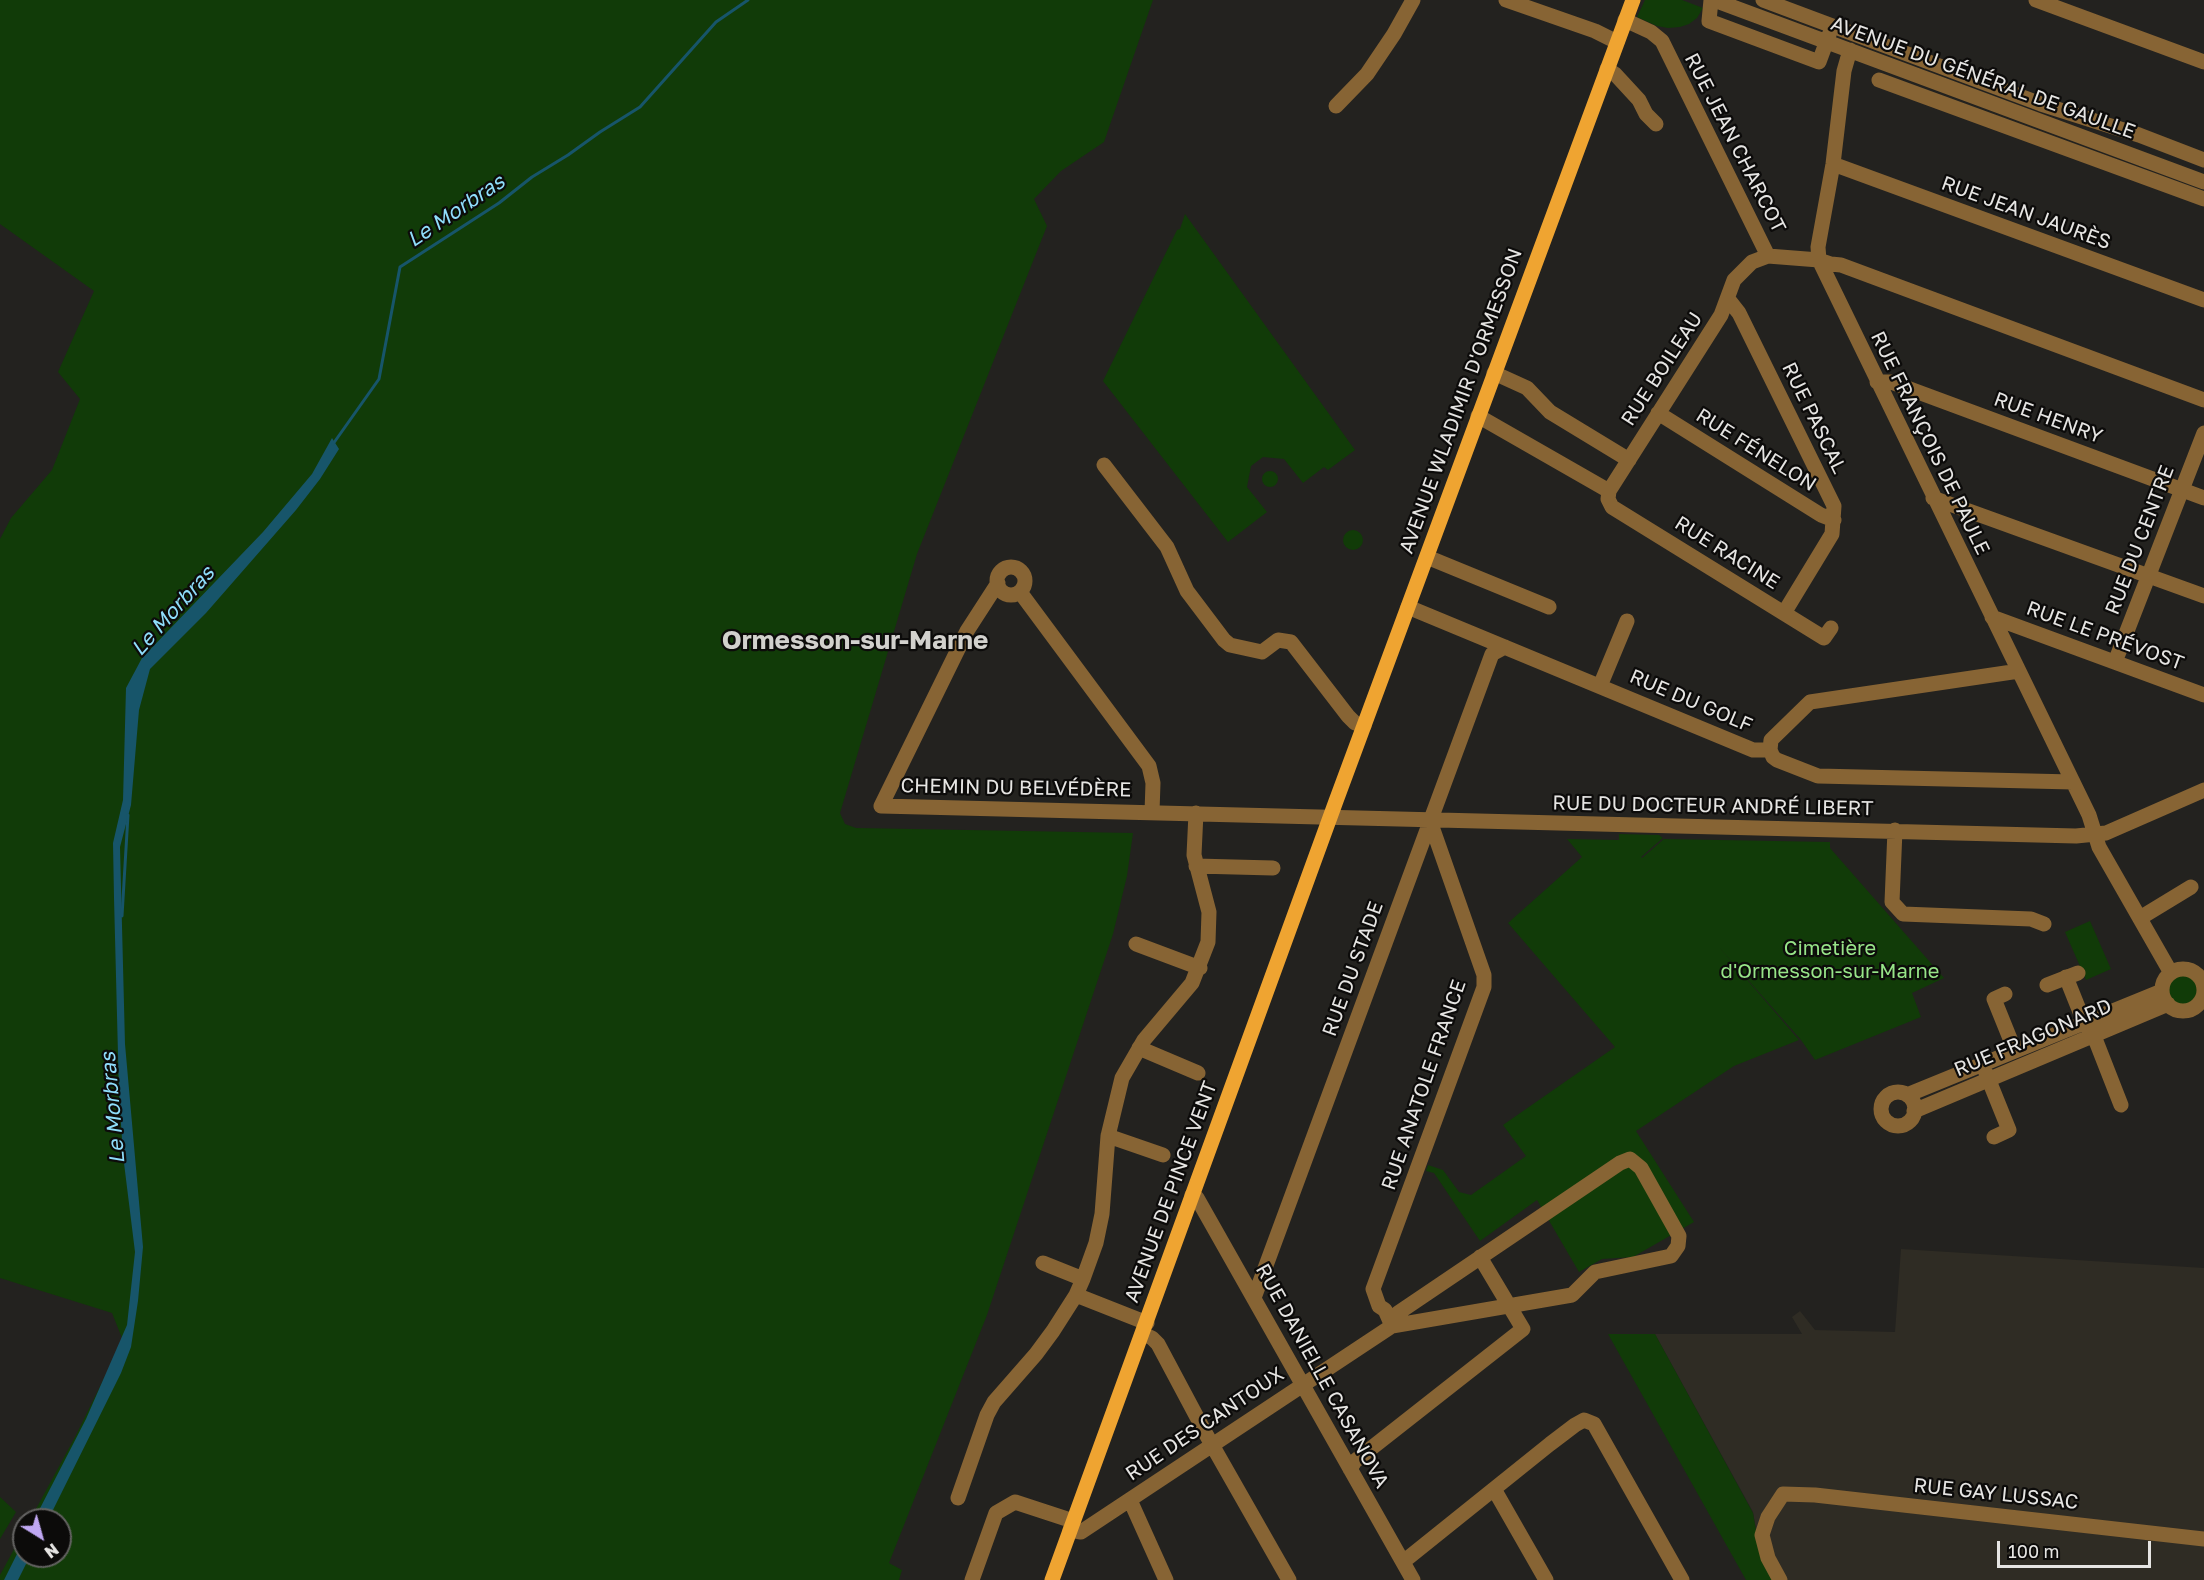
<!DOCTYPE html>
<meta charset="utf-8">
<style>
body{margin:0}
#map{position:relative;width:2204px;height:1580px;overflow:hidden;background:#23221f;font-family:"Golos Text",sans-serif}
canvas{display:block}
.north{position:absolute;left:12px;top:1508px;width:60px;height:60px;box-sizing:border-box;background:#0c0b0a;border:2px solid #636261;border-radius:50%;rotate:143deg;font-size:16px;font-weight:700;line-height:24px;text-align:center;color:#e6e5e3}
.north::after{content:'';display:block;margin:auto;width:21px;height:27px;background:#c0a8f3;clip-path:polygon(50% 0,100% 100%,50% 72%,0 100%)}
.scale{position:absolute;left:1997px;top:1541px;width:154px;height:27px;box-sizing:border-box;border:3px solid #e6e5e3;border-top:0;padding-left:8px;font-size:18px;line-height:21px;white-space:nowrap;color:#e6e5e3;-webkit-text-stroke:4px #0c0b0a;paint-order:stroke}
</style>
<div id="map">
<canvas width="2204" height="1580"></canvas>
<div class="north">N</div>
<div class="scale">100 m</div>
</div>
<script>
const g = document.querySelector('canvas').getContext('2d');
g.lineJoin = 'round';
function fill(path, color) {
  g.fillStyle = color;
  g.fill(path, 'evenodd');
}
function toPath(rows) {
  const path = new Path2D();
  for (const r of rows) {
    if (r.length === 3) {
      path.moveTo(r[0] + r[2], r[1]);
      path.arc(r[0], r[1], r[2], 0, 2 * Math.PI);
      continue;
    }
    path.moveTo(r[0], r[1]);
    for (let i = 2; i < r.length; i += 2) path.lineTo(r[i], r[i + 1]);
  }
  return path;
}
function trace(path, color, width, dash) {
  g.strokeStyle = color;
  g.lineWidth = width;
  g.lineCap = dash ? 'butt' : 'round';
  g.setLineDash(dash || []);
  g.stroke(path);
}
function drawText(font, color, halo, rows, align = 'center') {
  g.font = font + ' "Golos Text",sans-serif';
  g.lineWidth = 4.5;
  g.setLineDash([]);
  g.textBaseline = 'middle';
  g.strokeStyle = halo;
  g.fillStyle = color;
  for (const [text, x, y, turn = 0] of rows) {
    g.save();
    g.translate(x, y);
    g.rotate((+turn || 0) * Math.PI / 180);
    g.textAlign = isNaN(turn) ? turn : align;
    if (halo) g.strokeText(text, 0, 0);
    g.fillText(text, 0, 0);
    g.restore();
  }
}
fill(toPath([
 [1901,1249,2204,1268,2204,1580,1775,1580,1760,1553,1753,1512,1655,1334,1802,1334,1792,1317,1800,1311,1815,1330,1895,1332]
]), '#2f2c24');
fill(toPath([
 [0,0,1153,0,1104,142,1061,171,1034,199,1047,226,917,554,840,813,845,824,856,828,1133,833,1127,876,1113,934,987,1315,889,1563,902,1570,899,1580,0,1580,0,1575,24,1531,24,1556,60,1556,60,1520,30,1520,76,1435,113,1360,122,1338,112,1313,0,1278,0,539,11,518,52,470,80,399,58,372,94,291,0,224],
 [1645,0,1682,0,1703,8,1697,18,1689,24,1680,27,1668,28,1657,26,1637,17],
 [1185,214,1355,450,1328,470,1324,467,1303,483,1284,459,1263,457,1251,466,1247,487,1267,512,1228,542,1103,381,1177,230,1180,229],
 [1270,479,8],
 [1353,540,10],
 [1619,834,1659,835,1663,838,1641,857,1642,858,1664,839,1830,842,1830,848,1944,978,1912,993,1921,1017,1815,1060,1801,1040,1718,946,1799,1040,1734,1066,1636,1131,1694,1222,1633,1257,1602,1259,1579,1272,1537,1200,1480,1241,1434,1173,1426,1171,1428,1165,1443,1170,1459,1192,1471,1195,1526,1156,1503,1125,1615,1047,1508,923,1582,857,1567,839,1619,840],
 [2090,921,2111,969,2086,980,2065,932],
 [2182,990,15],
 [1608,1334,1655,1334,1753,1513,1760,1553,1775,1580,1746,1580],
 [0,1497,16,1512,0,1539]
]), '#113b08');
fill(toPath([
 [332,438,339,449,320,479,296,510,206,613,150,669,139,710,131,805,120,847,125,1044,143,1247,138,1301,131,1347,121,1373,48,1520,34,1520,86,1419,127,1325,135,1252,123,1155,119,1094,114,898,113,843,123,800,126,688,142,658,263,532,312,474],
 [24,1540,24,1556,30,1556,18,1580,4,1580]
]), '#17556a');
trace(toPath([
 [333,444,379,379,400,267,499,203,532,177,568,155,600,132,640,107,716,22,748,0],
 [122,916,128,815]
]), '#17556a', 3);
trace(toPath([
 [1506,0,1595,31,1617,42],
 [1711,0,1709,21,1819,62,1829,35],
 [1714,0,2204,182],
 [1763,0,2041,104,2139,135,2204,160],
 [2036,0,2204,62],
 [1625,20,1651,32,1662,41,1768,256],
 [1850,50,1844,71,1833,164,1818,247,1819,260,2089,815,2099,847,2171,973],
 [1607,69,1615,74,1639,100,1646,114,1656,124],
 [1879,80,2204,199],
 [1336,106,1367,74,1394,34,1413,0],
 [1833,164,2204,300],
 [1728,299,1739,313,1834,506,1832,534,1784,613],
 [1494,373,1527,388,1550,412,1629,460],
 [1877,382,1891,382,2204,498],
 [1658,413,1821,515,1834,520],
 [1478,416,1609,491],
 [1104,465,1167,547,1187,591,1224,640,1230,645,1262,652,1278,640,1291,642,1348,716,1355,723,1364,726],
 [1933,498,2204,596],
 [1427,557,1549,607],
 [1011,581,14],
 [998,583,967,631,881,806,2076,836,2106,833,2204,790],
 [1020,592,1149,766,1153,783,1152,812],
 [1408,607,1753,750,1770,750,1773,757,1777,760,1818,776,2073,782],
 [1992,617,2204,695],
 [1831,628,1824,638,1612,507,1608,499,1609,491,1721,315,1734,280,1752,262,1768,256,1819,260,1831,264,1841,265,2204,400],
 [2115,662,2204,433],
 [1600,686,1627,621],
 [1770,750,1771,740,1810,702,2019,671],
 [1895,830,1892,902,1903,914,2031,919,2044,924],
 [1196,866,1273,868],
 [2140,918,2191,887],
 [1136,944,1200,968],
 [2183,990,21],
 [2066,977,2084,1022,2094,1036,2121,1105],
 [2047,985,2078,973],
 [2005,994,1994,999,2015,1051],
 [1139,1048,1198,1073],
 [1986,1073,2009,1130,1994,1137],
 [1898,1109,17],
 [1907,1095,2162,991],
 [1914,1111,2168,1004],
 [1163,1155,1108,1136,1122,1078,1144,1040,1192,983,1208,942,1209,912,1194,855,1196,813],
 [1192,1195,1197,1198,1413,1580],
 [1043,1263,1083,1279],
 [1076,1295,1147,1323],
 [1254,1298,1492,654,1505,647],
 [1392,1326,1385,1310,1379,1306,1373,1289,1484,987,1484,975,1430,821],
 [1143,1334,1152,1338,1158,1344,1207,1436,1289,1580],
 [1350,1469,1355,1461,1523,1329,1480,1257],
 [1494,1489,1546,1580],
 [958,1498,987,1415,994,1402,1036,1354,1053,1331,1076,1295,1083,1279,1096,1243,1102,1214,1108,1136],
 [1130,1500,1166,1580],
 [1070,1530,1081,1532,1392,1326,1572,1295,1595,1272,1671,1256,1678,1246,1679,1236,1641,1168,1630,1159,1620,1163,1398,1313,1392,1326],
 [1403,1562,1550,1444,1575,1425,1584,1420,1594,1424,1682,1580],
 [972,1580,996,1513,1015,1502,1073,1521],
 [1780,1580,1768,1558,1762,1535,1768,1517,1783,1494,1815,1495,2204,1539]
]), '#876434', 15);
trace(toPath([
 [1052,1580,1336,801,1633,0]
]), '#efa431', 15);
drawText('20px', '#e6e5e3', '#0c0b0a', [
 ["AVENUE DU GÉNÉRAL DE GAULLE",1983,78,20],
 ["RUE JEAN CHARCOT",1735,143,63],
 ["RUE JEAN JAURÈS",2026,213,20],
 ["RUE BOILEAU",1662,369,-57],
 ["AVENUE WLADIMIR D'ORMESSON",1461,401,-70],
 ["RUE PASCAL",1814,418,64],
 ["RUE HENRY",2048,418,20],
 ["RUE FRANÇOIS DE PAULE",1930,443,64],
 ["RUE FÉNELON",1756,450,32],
 ["RUE DU CENTRE",2140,540,-69],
 ["RUE RACINE",1727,553,32],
 ["RUE LE PRÉVOST",2105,636,20],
 ["RUE DU GOLF",1691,701,23],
 ["CHEMIN DU BELVÉDÈRE",1016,788,1],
 ["RUE DU DOCTEUR ANDRÉ LIBERT",1713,806,1],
 ["RUE DU STADE",1353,969,-70],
 ["RUE FRAGONARD",2033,1038,-23],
 ["RUE ANATOLE FRANCE",1424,1085,-71],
 ["AVENUE DE PINCE VENT",1171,1192,-70],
 ["RUE DANIELLE CASANOVA",1322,1376,61],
 ["RUE DES CANTOUX",1205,1424,-34],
 ["RUE GAY LUSSAC",1996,1494,6]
]);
drawText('20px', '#97e488', '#0c0b0a', [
 ["Cimetière",1830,949],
 ["d'Ormesson-sur-Marne",1830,972]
]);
drawText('italic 21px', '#8fddfb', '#0c0b0a', [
 ["Le Morbras",456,211,-34],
 ["Le Morbras",173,611,-48],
 ["Le Morbras",113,1108,-95]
]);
drawText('bold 26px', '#d2d1cd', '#0c0b0a', [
 ["Ormesson-sur-Marne",855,641]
]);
</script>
